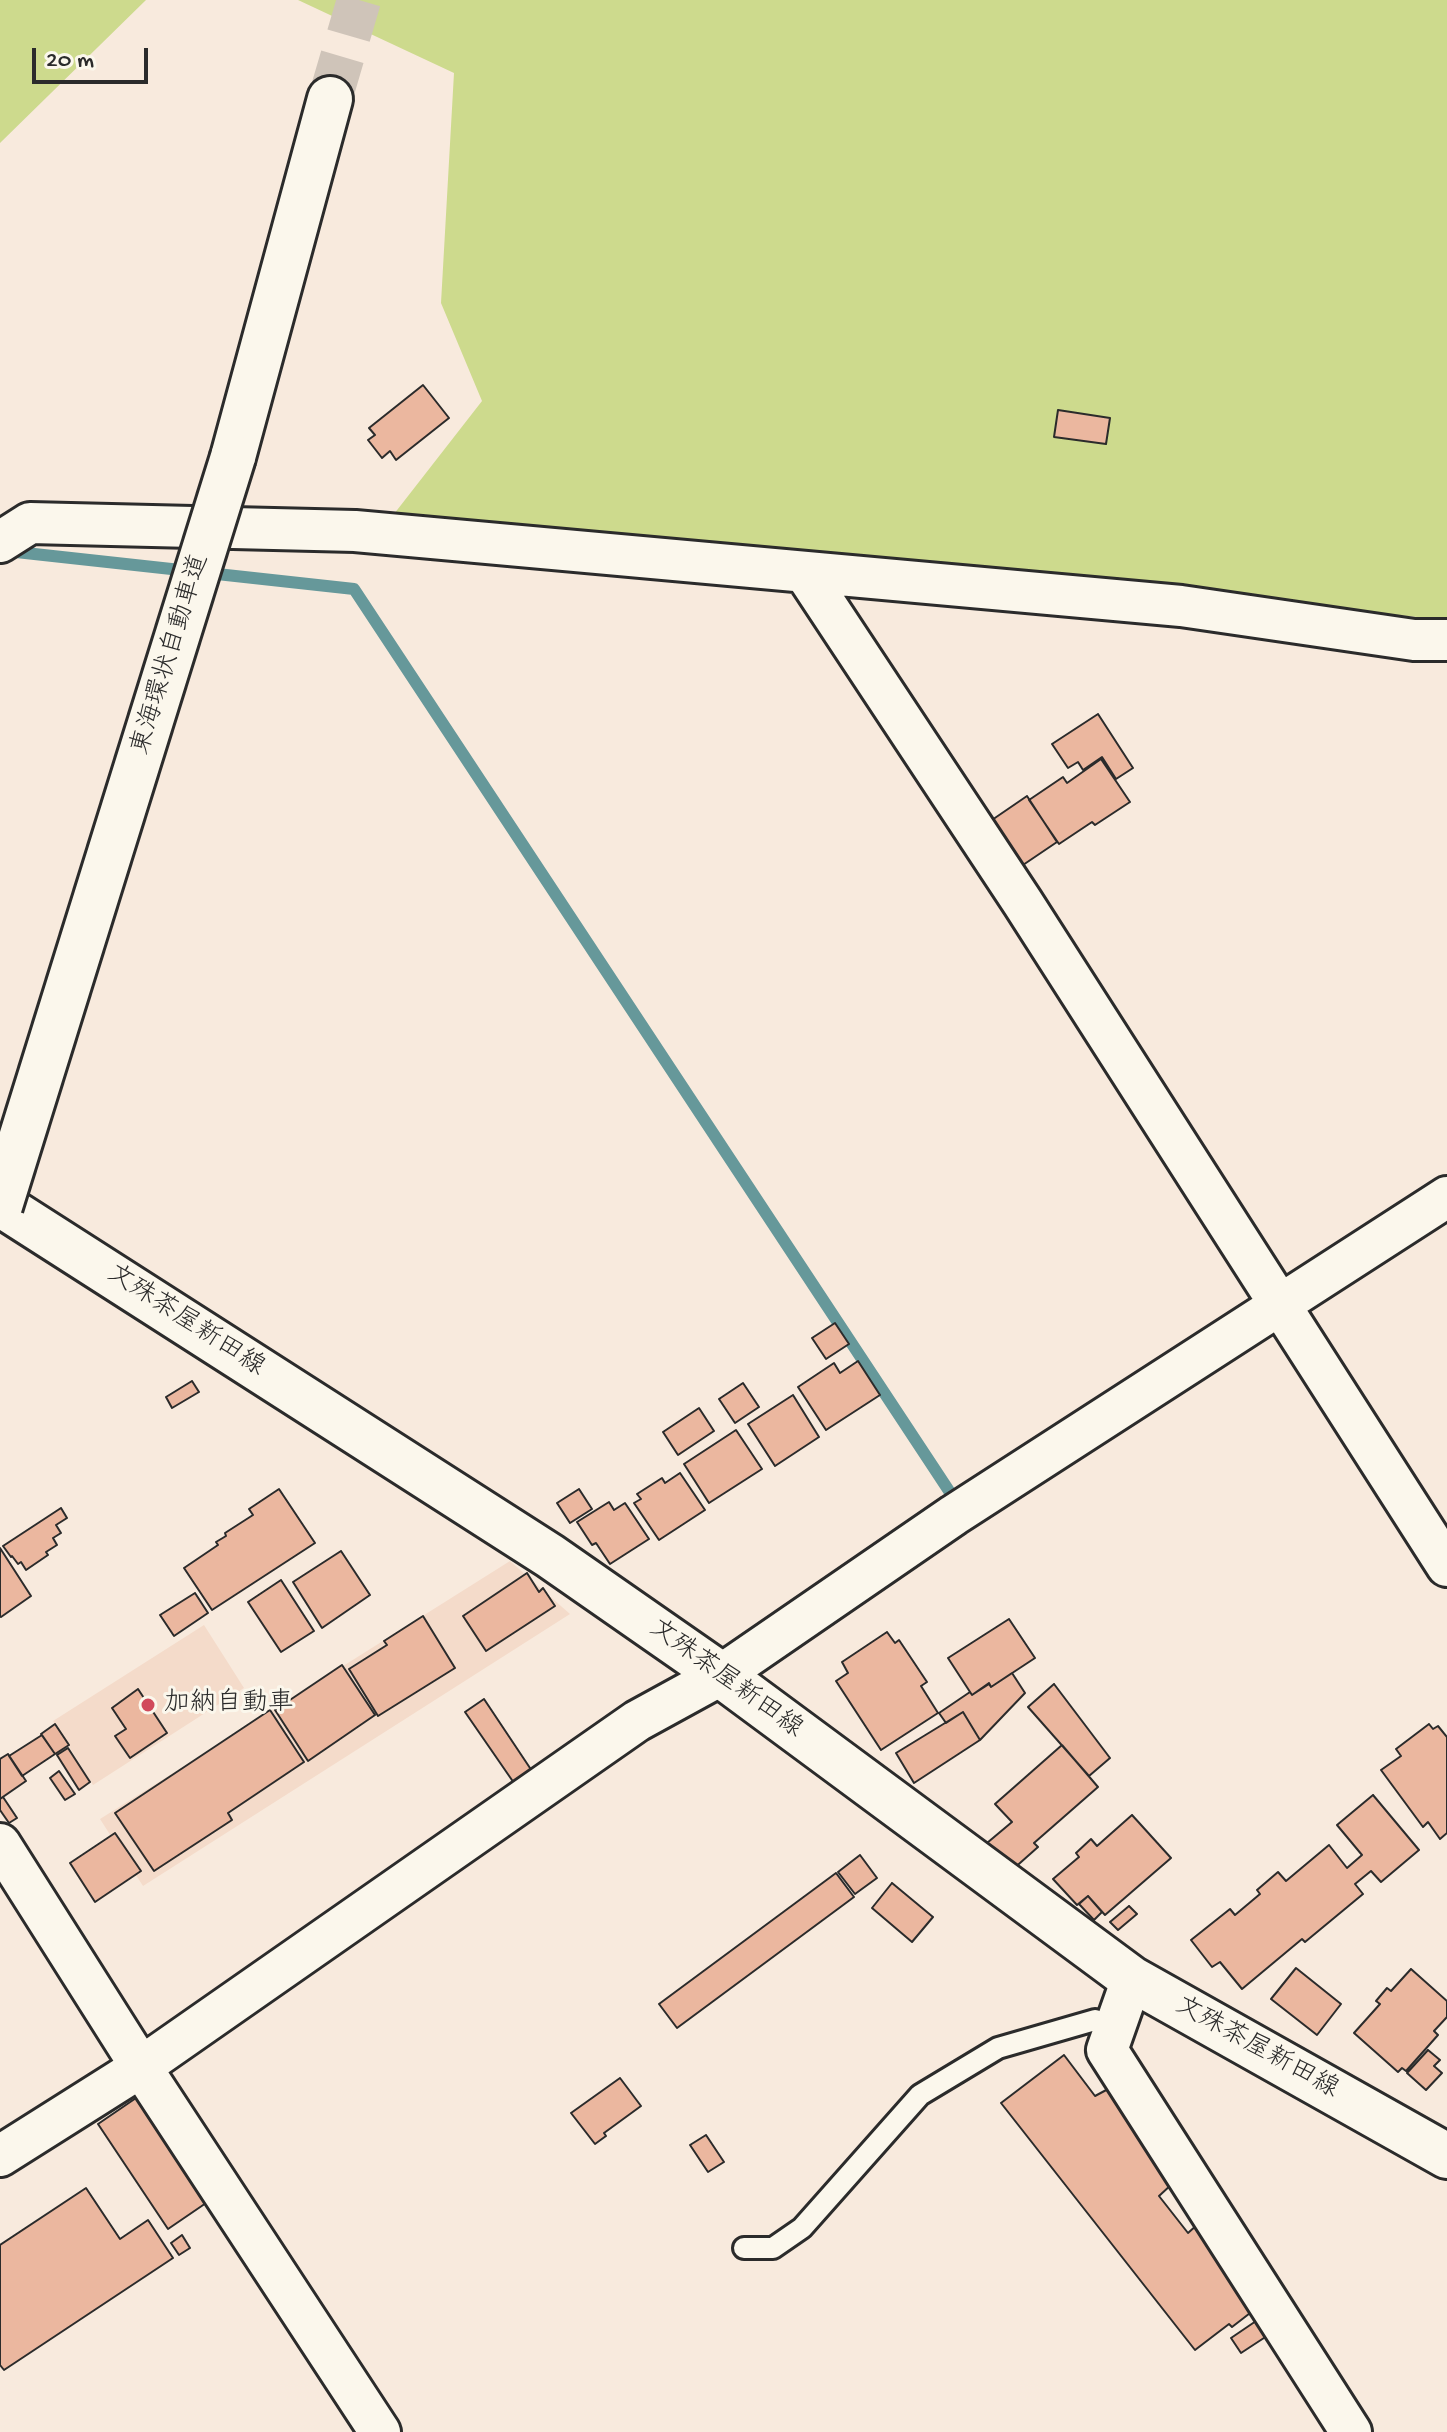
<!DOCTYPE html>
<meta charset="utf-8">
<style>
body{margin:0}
#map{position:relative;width:1447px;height:2432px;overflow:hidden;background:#f8eadd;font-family:"Gochi Hand",sans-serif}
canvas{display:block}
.scale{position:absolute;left:32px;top:48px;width:116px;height:36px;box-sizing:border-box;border:4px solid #2b2b2b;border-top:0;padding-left:10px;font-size:24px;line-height:28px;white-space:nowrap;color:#2b2b2b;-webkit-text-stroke:6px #fbf7ec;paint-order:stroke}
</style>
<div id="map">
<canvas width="1447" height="2432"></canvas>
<div class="scale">20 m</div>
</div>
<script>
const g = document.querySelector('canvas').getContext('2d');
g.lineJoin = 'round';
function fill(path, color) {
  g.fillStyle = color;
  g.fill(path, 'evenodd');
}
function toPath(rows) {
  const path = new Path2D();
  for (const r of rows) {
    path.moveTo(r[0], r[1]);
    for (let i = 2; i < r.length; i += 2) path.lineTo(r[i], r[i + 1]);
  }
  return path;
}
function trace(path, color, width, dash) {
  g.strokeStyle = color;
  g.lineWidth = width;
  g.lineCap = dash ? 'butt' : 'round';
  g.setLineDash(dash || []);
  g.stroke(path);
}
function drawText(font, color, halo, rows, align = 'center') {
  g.font = font + ' "Gochi Hand","Klee One",sans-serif';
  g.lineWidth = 6;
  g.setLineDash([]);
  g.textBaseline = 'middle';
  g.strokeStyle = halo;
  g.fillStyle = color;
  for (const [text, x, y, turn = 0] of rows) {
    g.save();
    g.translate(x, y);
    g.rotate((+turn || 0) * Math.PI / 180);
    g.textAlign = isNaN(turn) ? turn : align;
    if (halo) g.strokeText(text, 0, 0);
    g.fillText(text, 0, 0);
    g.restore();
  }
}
fill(toPath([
 [510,1561,570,1614,143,1886,100,1819],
 [204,1625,244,1688,93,1785,53,1721]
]), '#f4dbca');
fill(toPath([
 [0,0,146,0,0,143],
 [298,0,1447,0,1447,620,394,514,482,401,441,303,454,73]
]), '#cdda8d');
trace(toPath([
 [7,551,354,589,957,1503]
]), '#66989a', 12);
const building = toPath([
 [423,385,449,418,396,460,390,451,382,458,368,440,375,435,369,428,423,385],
 [1058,410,1110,418,1106,444,1054,437,1058,410],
 [1098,714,1133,768,1116,779,1102,757,1083,770,1078,762,1068,768,1052,744,1098,714],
 [1101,759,1130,802,1095,825,1092,822,1059,844,1029,800,1063,777,1067,783,1101,759],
 [1027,796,1057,842,1020,867,989,822,1027,796],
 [835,1323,849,1344,826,1359,812,1338,835,1323],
 [858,1361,880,1395,826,1430,798,1387,834,1363,840,1373,858,1361],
 [192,1381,199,1392,172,1408,166,1397,192,1381],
 [743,1383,759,1407,735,1423,719,1399,743,1383],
 [793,1395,819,1437,775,1466,748,1424,793,1395],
 [699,1408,714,1431,678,1455,663,1432,699,1408],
 [736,1430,762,1469,709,1503,684,1464,736,1430],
 [680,1473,705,1510,659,1540,634,1503,641,1499,637,1494,662,1478,665,1483,680,1473],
 [279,1489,315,1543,212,1610,184,1568,218,1545,216,1542,226,1536,225,1533,253,1515,249,1509,279,1489],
 [579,1489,592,1509,570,1523,557,1503,579,1489],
 [609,1502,614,1510,625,1503,649,1539,610,1564,596,1543,592,1545,577,1522,609,1502],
 [61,1508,67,1518,56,1525,61,1533,53,1538,57,1545,46,1552,48,1555,26,1570,21,1562,18,1564,12,1556,11,1557,3,1546,61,1508],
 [0,1548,31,1596,1,1617,0,1616,0,1548],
 [341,1551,370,1595,322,1628,293,1582,341,1551],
 [527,1573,539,1592,543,1588,555,1606,486,1651,463,1616,527,1573],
 [281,1580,314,1631,281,1652,248,1602,281,1580],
 [195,1593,208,1613,174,1636,160,1615,195,1593],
 [423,1616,455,1668,378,1716,349,1669,387,1645,384,1641,423,1616],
 [1009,1619,1035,1658,991,1687,989,1683,972,1695,948,1658,1009,1619],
 [887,1632,895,1643,899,1640,927,1682,921,1686,938,1713,881,1750,836,1681,848,1673,842,1662,887,1632],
 [342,1665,375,1715,308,1761,275,1710,342,1665],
 [1012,1673,1025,1693,980,1740,963,1712,946,1723,939,1713,970,1692,972,1695,989,1684,991,1687,1012,1673],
 [1054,1684,1110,1758,1089,1776,1028,1707,1054,1684],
 [138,1689,167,1733,130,1758,115,1736,126,1729,112,1708,138,1689],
 [484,1699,532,1771,514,1783,465,1712,484,1699],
 [270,1710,304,1762,228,1813,232,1820,154,1871,115,1813,270,1710],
 [963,1712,980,1740,914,1783,896,1753,963,1712],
 [55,1724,69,1745,55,1754,41,1734,55,1724],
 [1429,1724,1433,1729,1438,1726,1447,1737,1447,1833,1440,1839,1428,1822,1423,1827,1381,1770,1401,1756,1396,1749,1429,1724],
 [42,1735,55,1754,22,1776,9,1756,42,1735],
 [1062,1745,1098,1787,1034,1843,1038,1847,1011,1871,987,1843,1012,1822,995,1804,1062,1745],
 [68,1748,90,1782,79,1790,57,1755,68,1748],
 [8,1754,26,1781,0,1799,0,1759,8,1754],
 [59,1771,75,1794,65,1800,50,1778,59,1771],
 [1373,1795,1419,1850,1381,1882,1371,1871,1355,1884,1363,1894,1305,1942,1302,1939,1242,1989,1220,1962,1212,1967,1191,1940,1230,1909,1235,1915,1260,1894,1257,1890,1278,1872,1286,1881,1329,1845,1347,1868,1362,1855,1337,1825,1373,1795],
 [3,1797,17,1818,9,1823,0,1810,0,1799,3,1797],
 [1132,1815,1171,1858,1105,1915,1088,1896,1077,1905,1053,1879,1079,1857,1076,1853,1091,1839,1097,1846,1132,1815],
 [115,1833,141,1871,95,1902,70,1863,115,1833],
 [860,1855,877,1878,855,1894,838,1872,860,1855],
 [836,1873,854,1897,677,2028,659,2004,836,1873],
 [892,1883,933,1917,912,1942,872,1908,892,1883],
 [1088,1896,1102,1912,1094,1920,1079,1904,1088,1896],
 [1129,1906,1137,1914,1118,1930,1110,1922,1129,1906],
 [1296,1968,1341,2004,1317,2035,1271,1999,1296,1968],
 [1411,1969,1447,2001,1447,2017,1434,2031,1438,2035,1406,2071,1402,2068,1398,2072,1354,2033,1380,2004,1376,2001,1387,1988,1391,1991,1411,1969],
 [1428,2050,1440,2060,1434,2066,1442,2073,1426,2090,1407,2073,1428,2050],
 [1064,2055,1095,2096,1110,2088,1172,2184,1159,2196,1188,2233,1198,2224,1254,2310,1232,2327,1229,2324,1195,2350,1001,2103,1064,2055],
 [620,2078,641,2106,604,2133,606,2136,595,2144,571,2113,620,2078],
 [139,2096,209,2201,168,2229,98,2124,139,2096],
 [706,2135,724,2162,708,2172,690,2145,706,2135],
 [86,2188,120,2239,148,2220,173,2258,4,2370,0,2365,0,2245,86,2188],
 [182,2235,190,2248,179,2255,171,2243,182,2235],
 [1259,2319,1270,2334,1241,2353,1231,2338,1259,2319]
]);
fill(building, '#ebb79f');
trace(building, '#2b2b2b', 2);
trace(toPath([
 [330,99,359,0]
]), '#cfc4b9', 44, [44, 22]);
const service = toPath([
 [744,2248,773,2248,802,2228,920,2095,998,2048,1095,2020,1114,2028]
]);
const minor = toPath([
 [0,542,30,523,355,531,1181,606,1414,640,1447,640],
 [805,573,1023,903,1447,1566],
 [0,1844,141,2067,380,2432],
 [1132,1979,1107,2050,1351,2432],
 [0,2156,141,2067,637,1721,721,1675,954,1515,1447,1197]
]);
const secondary = toPath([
 [0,1204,550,1556,721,1675,1132,1979,1447,2156]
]);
const motorway = toPath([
 [233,457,330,99]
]);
trace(service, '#2b2b2b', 26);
trace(minor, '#2b2b2b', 46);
trace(secondary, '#2b2b2b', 50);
trace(motorway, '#2b2b2b', 50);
trace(service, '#fbf7ec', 20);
trace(minor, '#fbf7ec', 40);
trace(secondary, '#fbf7ec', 44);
trace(motorway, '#fbf7ec', 44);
const motorwayBridge = toPath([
 [0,1206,233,457]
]);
trace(motorwayBridge, '#2b2b2b', 50, []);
trace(motorwayBridge, '#fbf7ec', 44);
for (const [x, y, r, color] of [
 [148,1705,8,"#d1495b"]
]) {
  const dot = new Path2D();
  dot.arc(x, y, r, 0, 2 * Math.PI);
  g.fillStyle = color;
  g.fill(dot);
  trace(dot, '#fbf7ec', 3);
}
drawText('26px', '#2b2b2b', '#fbf7ec', [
 ["東海環状自動車道",172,655,-73],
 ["文殊茶屋新田線",185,1322,33],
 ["文殊茶屋新田線",725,1680,36],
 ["文殊茶屋新田線",1256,2049,29]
]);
drawText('26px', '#2b2b2b', '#fbf7ec', [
 ["加納自動車",164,1705]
], 'left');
</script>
